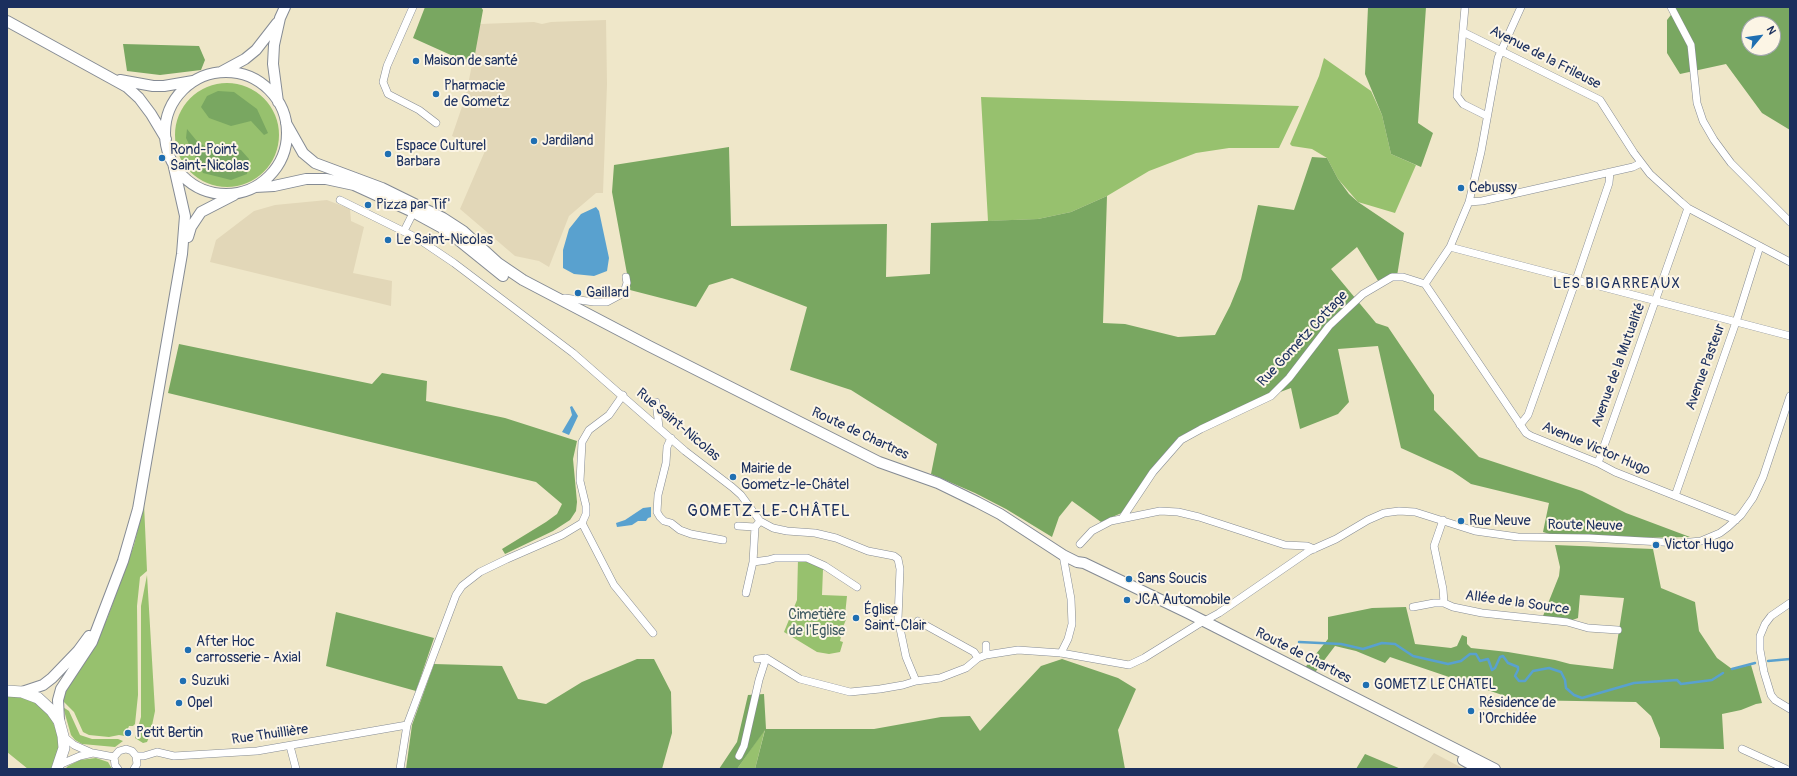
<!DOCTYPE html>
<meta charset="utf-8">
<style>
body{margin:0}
#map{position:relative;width:1797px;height:776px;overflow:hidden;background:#efe7c9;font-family:Pangolin,sans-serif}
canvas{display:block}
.frame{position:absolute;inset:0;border:8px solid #1b2f5e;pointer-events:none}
.north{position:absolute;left:1741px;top:16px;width:40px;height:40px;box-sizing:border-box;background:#fcf5e5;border:1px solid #a2a6af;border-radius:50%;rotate:61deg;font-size:11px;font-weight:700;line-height:16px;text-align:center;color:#1b2f5e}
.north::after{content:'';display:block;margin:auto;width:14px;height:18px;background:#1f6fb2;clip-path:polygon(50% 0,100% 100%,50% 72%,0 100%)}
</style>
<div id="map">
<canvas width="1797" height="776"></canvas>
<div class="frame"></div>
<div class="north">N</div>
</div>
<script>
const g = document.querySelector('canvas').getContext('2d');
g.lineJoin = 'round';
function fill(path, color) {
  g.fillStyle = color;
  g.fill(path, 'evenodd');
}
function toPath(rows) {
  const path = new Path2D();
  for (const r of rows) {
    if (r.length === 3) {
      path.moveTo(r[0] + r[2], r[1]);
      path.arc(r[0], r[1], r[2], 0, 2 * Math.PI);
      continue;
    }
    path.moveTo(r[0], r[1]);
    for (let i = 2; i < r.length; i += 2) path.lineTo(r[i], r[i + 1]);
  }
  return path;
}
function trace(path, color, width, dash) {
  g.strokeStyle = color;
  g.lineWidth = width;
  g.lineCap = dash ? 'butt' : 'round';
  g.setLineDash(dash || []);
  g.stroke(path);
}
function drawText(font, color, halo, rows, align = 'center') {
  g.font = font + ' Pangolin,sans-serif';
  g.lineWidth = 4;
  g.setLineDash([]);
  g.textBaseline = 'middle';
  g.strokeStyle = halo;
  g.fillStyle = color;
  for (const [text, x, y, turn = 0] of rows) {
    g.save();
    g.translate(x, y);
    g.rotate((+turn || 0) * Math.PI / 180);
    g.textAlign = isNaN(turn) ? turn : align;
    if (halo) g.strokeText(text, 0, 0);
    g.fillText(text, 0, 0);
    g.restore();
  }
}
fill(toPath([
 [606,20,607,84,603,193,596,193,569,216,549,267,539,261,515,256,460,209,485,151,452,136,466,95,480,24,534,22,542,24,551,22],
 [327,200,350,209,351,221,364,227,353,273,392,281,391,306,210,262,216,240,254,211,275,205],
 [1434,753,1464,769,1422,769]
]), '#e2d7b8');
fill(toPath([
 [1324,58,1371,91,1382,115,1391,154,1416,165,1395,213,1358,202,1338,179,1327,158,1312,149,1292,146,1290,144,1319,76],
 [227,135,52],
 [981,97,1299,106,1279,148,1229,148,1196,153,1149,171,1107,196,1071,212,1038,219,988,221],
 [144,504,147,571,140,577,137,606,138,695,135,724,133,726,129,726,125,736,119,735,109,737,89,735,83,732,74,712,62,700,64,692,86,660,107,619,134,545],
 [798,559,812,562,823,569,822,595,847,596,845,615,847,617,843,627,840,641,843,642,840,652,829,654,817,652,784,632,797,600],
 [147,575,155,711,150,735,147,742,143,743,135,738,141,717,141,606],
 [7,695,21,696,36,703,42,707,52,720,58,735,59,743,58,751,51,769,28,769,7,752],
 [63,707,69,711,80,735,92,739,118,739,123,741,115,747,82,744,75,740,71,735],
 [765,729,755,769,737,769],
 [96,758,108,762,112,769,65,769,68,766,80,760]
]), '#97c16e');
fill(toPath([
 [425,7,481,7,483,10,473,65,413,38],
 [1368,7,1426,7,1418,123,1433,133,1421,167,1391,154,1382,115,1365,74],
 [1677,7,1790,7,1790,130,1762,113,1726,64,1680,74,1667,53,1667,20],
 [1749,24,1773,24,1773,48,1749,48],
 [123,44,199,46,205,60,201,70,160,75,127,71],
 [218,91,234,92,257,109,268,133,264,135,251,121,231,126,209,118,201,107,207,96],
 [187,129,196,140,207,148,219,144,241,150,249,159,247,174,231,180,203,173,186,138],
 [729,147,731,226,887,224,886,277,930,274,931,223,1038,219,1071,212,1107,196,1103,323,1125,324,1178,337,1215,335,1230,306,1241,279,1258,205,1294,210,1312,157,1327,158,1338,179,1349,194,1358,202,1404,233,1397,276,1380,284,1357,247,1331,269,1376,323,1388,327,1434,395,1434,410,1479,457,1582,491,1626,513,1690,537,1636,538,1556,536,1543,532,1549,503,1471,484,1452,471,1401,448,1378,346,1338,349,1349,402,1338,414,1300,429,1291,388,1237,408,1180,438,1126,511,1101,522,1072,501,1059,517,1052,537,1006,509,975,493,931,474,937,444,851,390,790,370,807,307,732,278,709,285,696,307,630,290,612,192,614,165],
 [179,344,372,384,382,373,427,381,426,401,505,418,577,441,573,459,577,502,576,511,570,520,553,531,505,554,502,549,546,522,557,514,562,504,536,482,168,393],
 [1555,545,1653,549,1661,588,1695,602,1699,631,1717,658,1732,669,1751,665,1762,703,1756,704,1741,710,1722,714,1724,749,1660,748,1660,738,1651,716,1636,702,1517,700,1390,657,1385,663,1356,651,1335,646,1313,675,1303,670,1328,639,1328,617,1372,608,1406,607,1415,644,1451,648,1457,646,1462,635,1467,637,1467,644,1471,648,1508,652,1555,660,1570,664,1613,669,1624,598,1580,595,1578,618,1567,622,1543,616,1559,576,1560,567],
 [336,612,434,638,416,691,326,666],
 [637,659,654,659,671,692,672,733,662,769,406,769,412,725,434,664,502,666,518,699,546,704,582,682],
 [1062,659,1118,678,1136,689,1118,730,1125,769,755,769,765,730,737,769,719,769,737,742,748,695,764,694,766,729,874,729,941,717,970,716,980,731,1041,666],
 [1365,754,1401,769,1356,769]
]), '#79a761');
fill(toPath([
 [596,207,599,211,609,258,607,271,594,276,574,274,563,268,563,250,569,229,581,214],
 [572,406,578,416,569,435,562,432,572,415,570,407],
 [651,507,651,517,648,518,646,521,638,521,632,525,617,527,616,523,625,520,643,508]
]), '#59a1cf');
trace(toPath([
 [1299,642,1341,644,1363,649,1382,643,1395,644,1413,656,1448,664,1461,661,1470,654,1476,654,1480,661,1488,659,1492,670,1495,668,1500,657,1503,656,1508,663,1518,667,1518,670,1515,676,1519,681,1525,681,1533,671,1549,668,1561,672,1565,680,1566,688,1574,695,1582,698,1634,683,1677,680,1681,684,1712,680,1723,673],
 [1768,661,1790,659],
 [1732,669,1755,663]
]), '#59a1cf', 2.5);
const street = toPath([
 [413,7,387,66,383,82,388,94,419,110,436,123],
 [1465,7,1457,96,1463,104,1487,116],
 [1671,7,1691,45,1697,103,1703,121,1714,140,1731,163,1790,222],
 [1463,32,1600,100,1634,153,1650,174,1681,202,1688,208,1790,262],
 [340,200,417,238,454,263,573,353,685,451,732,487,741,495,760,521,773,528,787,531,815,533,836,538,868,551,894,556,898,559,900,569,898,619,906,657,916,681],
 [1469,202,1482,201,1633,167,1641,163],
 [404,231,415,209],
 [1450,247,1790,336],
 [1425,284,1526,433,1531,436,1598,463,1615,472,1736,520],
 [1425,284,1450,247,1469,202,1481,152,1498,58,1521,7],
 [561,299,565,298,594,302,607,302,620,295,625,289,627,283,626,277],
 [656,402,659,427],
 [1520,425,1528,415,1576,280,1609,183,1610,172],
 [671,438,667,447,666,463,658,495,657,512,660,517,664,521,671,523,680,530,691,534,723,540],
 [1598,463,1688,208],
 [1675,496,1736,322,1760,246],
 [1123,517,1153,472,1181,440,1201,429,1271,396,1289,378,1329,326,1363,294,1392,277,1403,277,1425,284],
 [1443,520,1434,546,1443,589,1444,603],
 [582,523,614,585,653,633],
 [738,526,755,527],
 [1080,544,1092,531,1111,521,1160,511,1178,512,1199,517,1285,545,1307,546,1314,549],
 [753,562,768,560,775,558,807,558,825,566,857,587],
 [746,593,753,562,755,527,760,521],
 [1790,603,1771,616,1765,624,1760,636,1760,650,1764,672,1771,695,1775,700,1790,709],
 [1413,607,1434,603,1444,603,1453,607,1482,613,1567,622,1588,628,1618,630],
 [918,621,974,652,978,658],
 [1061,653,1068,639,1072,624,1071,599,1063,555],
 [986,655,986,645],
 [757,659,766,658,800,679,850,692,880,689,903,685,916,681,940,678,966,668,978,658,986,655,1018,650,1061,653,1129,665,1144,658,1197,625,1219,613,1309,551,1336,539,1368,520,1384,513,1399,511,1415,512,1475,531,1518,537,1589,538,1680,543,1701,541,1720,533,1728,527,1741,515,1753,498,1763,477,1790,396],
 [63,736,74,745,92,753],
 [290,746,296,769],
 [1742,749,1786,769],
 [136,756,144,756,157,752,174,756,257,751,407,725],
 [739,756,744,746,759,680,766,658],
 [59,765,80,756,93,753,114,757],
 [118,769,115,765,114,757,119,751,126,749,132,751,136,756,137,764,134,769],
 [400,769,407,725,456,595,462,586,480,572,507,559,562,535,582,523,586,514,586,506,580,481,582,442,589,430,609,415,623,395]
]);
const secondary = toPath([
 [7,21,127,87,139,98,151,114,166,139],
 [221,72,245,59,256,50,277,23],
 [226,133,61],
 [120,80,153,86,164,86,193,81],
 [278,102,273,64,274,45,280,18,285,7],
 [286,123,303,153,315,163,382,188,443,218,463,231,498,263,523,280,649,346,879,462,938,483,977,502,1000,514,1063,555,1077,562,1084,563,1188,613,1495,769],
 [255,187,274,186,306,179,326,179,354,185,413,212,446,230,503,276],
 [188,237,191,227,201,212,234,195],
 [22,692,43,685,52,678,78,651,89,636],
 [59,721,58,700,61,689,92,642,123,561,138,509,182,254,185,216,173,163],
 [1463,760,1479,769]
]);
const primary = toPath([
 [7,691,22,692,38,698,52,711,59,721,63,736,64,748,57,769]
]);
trace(street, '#858b94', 8);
trace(secondary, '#858b94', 12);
trace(primary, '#858b94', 12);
trace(street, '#fff', 7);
trace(secondary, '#fff', 10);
trace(primary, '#fff', 11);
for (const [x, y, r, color] of [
 [416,61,4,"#1f6fb2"],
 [436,94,4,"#1f6fb2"],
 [534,141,4,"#1f6fb2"],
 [388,154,4,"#1f6fb2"],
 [162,158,4,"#1f6fb2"],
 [1461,188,4,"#1f6fb2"],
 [368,205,4,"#1f6fb2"],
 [388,240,4,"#1f6fb2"],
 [578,293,4,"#1f6fb2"],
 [733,477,4,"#1f6fb2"],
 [1461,521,4,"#1f6fb2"],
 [1656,545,4,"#1f6fb2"],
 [1129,579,4,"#1f6fb2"],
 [1127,600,4,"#1f6fb2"],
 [856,618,4,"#1f6fb2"],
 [188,650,4,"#1f6fb2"],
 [183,681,4,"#1f6fb2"],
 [1366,685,4,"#1f6fb2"],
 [179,703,4,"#1f6fb2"],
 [1471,711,4,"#1f6fb2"],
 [128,733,4,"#1f6fb2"]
]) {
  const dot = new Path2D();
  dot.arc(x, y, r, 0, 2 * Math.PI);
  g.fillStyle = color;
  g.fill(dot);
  trace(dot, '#fcf5e5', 1.5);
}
drawText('14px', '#1b2f5e', '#fcf5e5', [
 ["Avenue de la Frileuse",1545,58,27],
 ["Rue Gometz Cottage",1303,339,-47],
 ["Avenue de la Mutualité",1619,365,-70],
 ["Avenue Pasteur",1706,367,-70],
 ["Rue Saint-Nicolas",678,425,40],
 ["Route de Chartres",860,434,25],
 ["Avenue Victor Hugo",1596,449,23],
 ["Route Neuve",1585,526,1],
 ["Allée de la Source",1517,603,8],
 ["Route de Chartres",1303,656,27],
 ["Rue Thuillière",270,735,-8]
]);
drawText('14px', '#1b2f5e', '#fcf5e5', [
 ["Maison de santé",424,61],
 ["Pharmacie",444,86],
 ["de Gometz",444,102],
 ["Jardiland",542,141],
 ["Espace Culturel",396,146],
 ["Barbara",396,162],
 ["Rond-Point",170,150],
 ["Saint-Nicolas",170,166],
 ["Cebussy",1469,188],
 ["Pizza par Tif'",376,205],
 ["Le Saint-Nicolas",396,240],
 ["Gaillard",586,293],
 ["Mairie de",741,469],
 ["Gometz-le-Châtel",741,485],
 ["Rue Neuve",1469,521],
 ["Victor Hugo",1664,545],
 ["Sans Soucis",1137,579],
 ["JCA Automobile",1135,600],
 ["Église",864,610],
 ["Saint-Clair",864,626],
 ["After Hoc",196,642],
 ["carrosserie - Axial",196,658],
 ["Suzuki",191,681],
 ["GOMETZ LE CHATEL",1374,685],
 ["Opel",187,703],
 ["Résidence de",1479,703],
 ["l'Orchidée",1479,719],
 ["Petit Bertin",136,733]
], 'left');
drawText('14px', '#405b63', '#fcf5e5', [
 ["Cimetière",817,615],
 ["de l'Eglise",817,631]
]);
g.letterSpacing = '1px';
drawText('15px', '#1b2f5e', '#fcf5e5', [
 ["LES BIGARREAUX",1617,284]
]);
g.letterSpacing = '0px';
g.letterSpacing = '1px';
drawText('16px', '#1b2f5e', '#fcf5e5', [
 ["GOMETZ-LE-CHÂTEL",769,512]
]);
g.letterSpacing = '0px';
</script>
